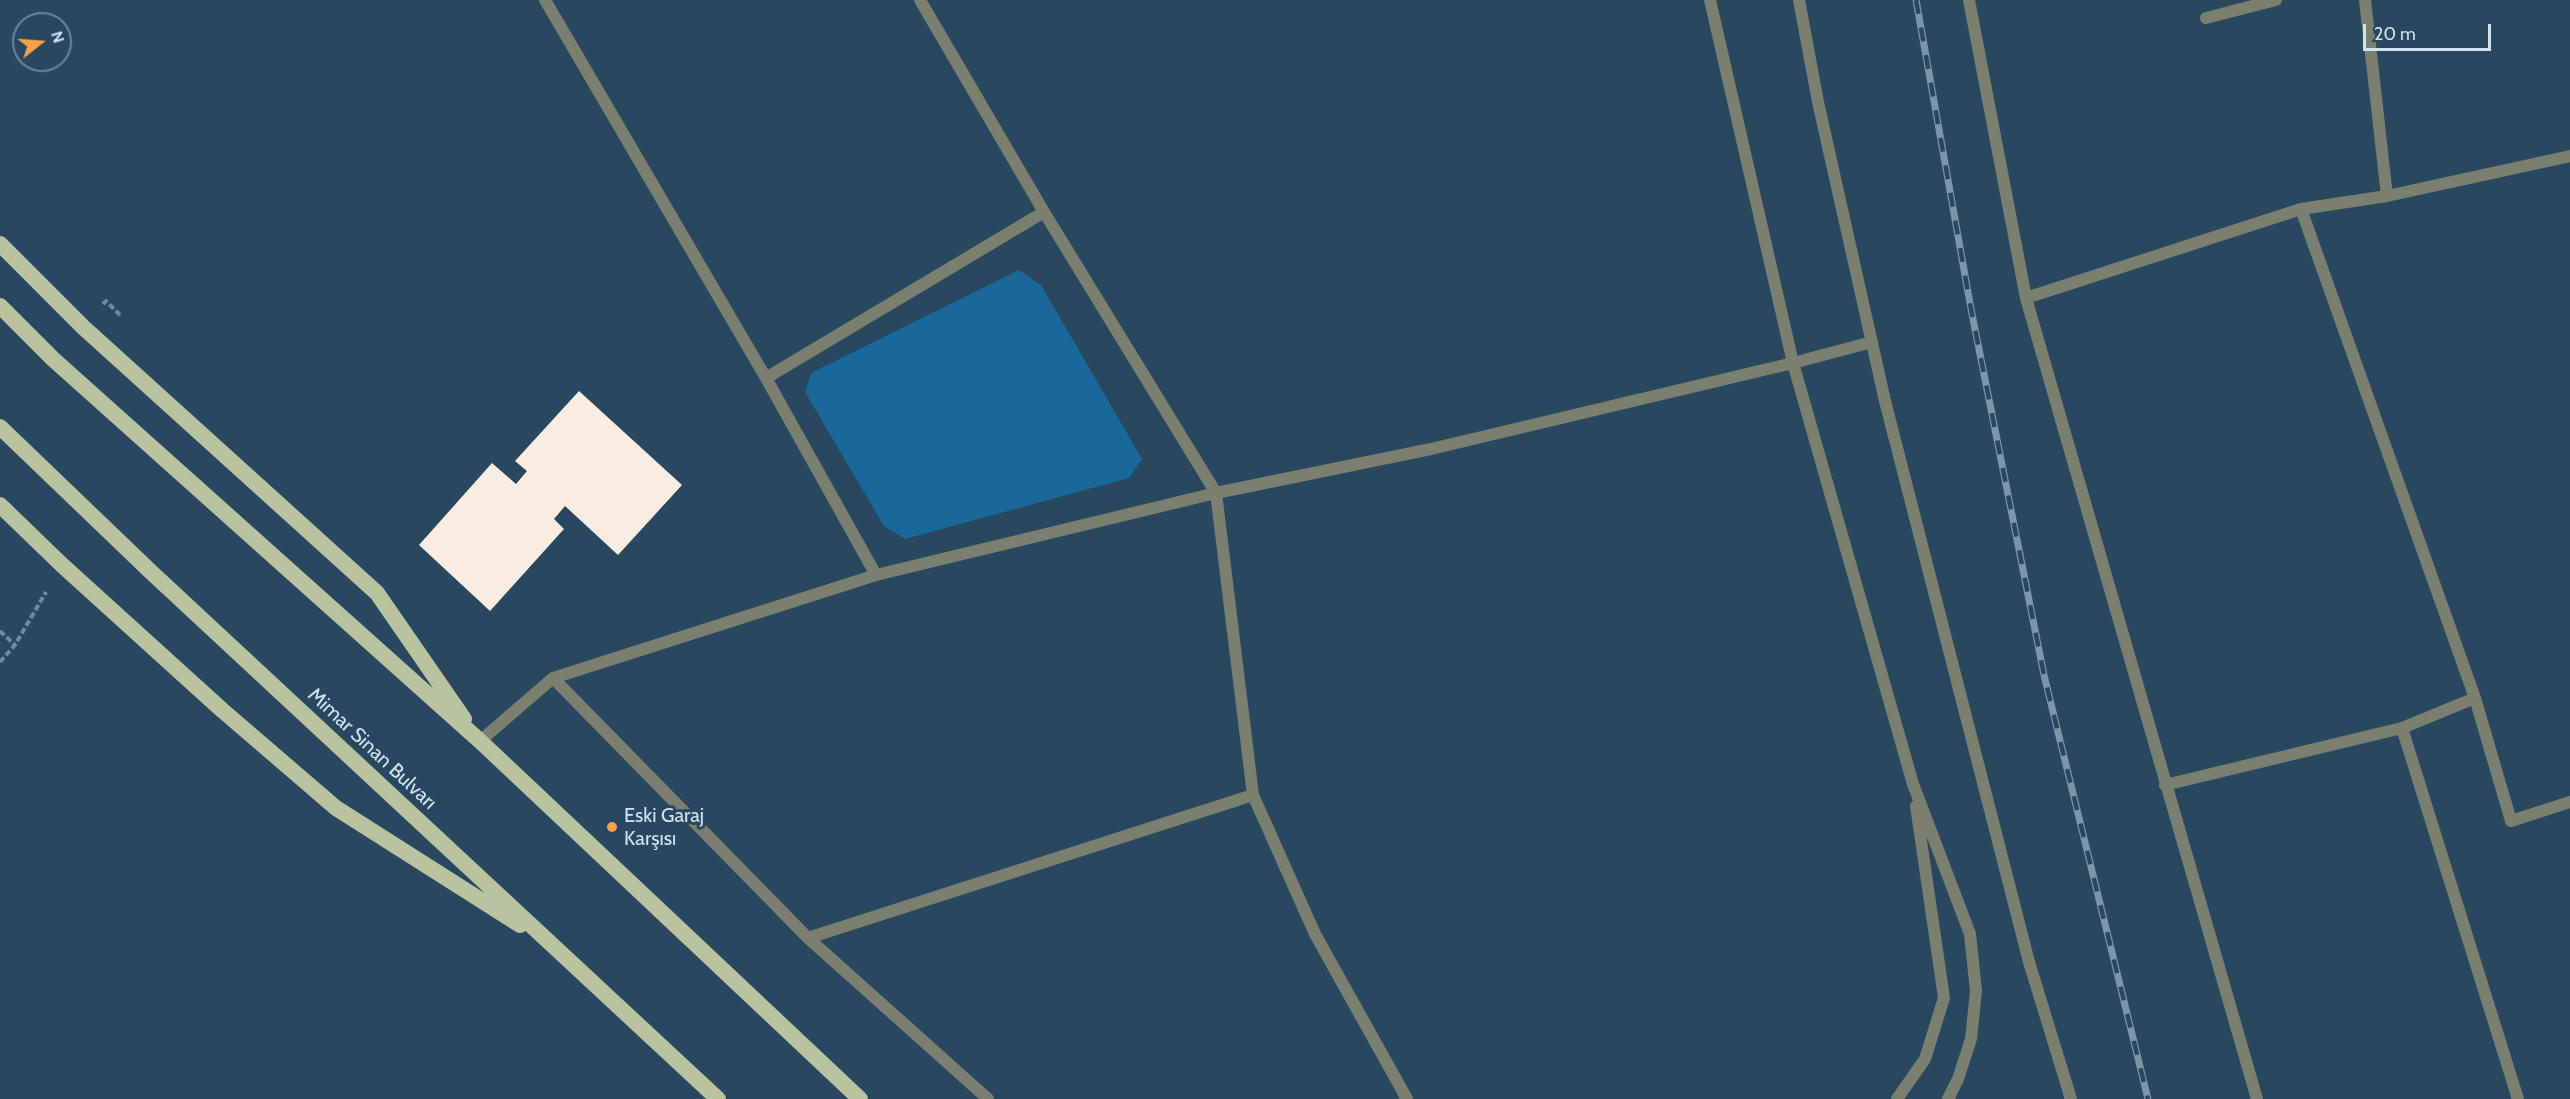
<!DOCTYPE html>
<meta charset="utf-8">
<style>
body{margin:0}
#map{position:relative;width:2570px;height:1099px;overflow:hidden;background:#29485f;font-family:Cabin,sans-serif}
canvas{display:block}
.north{position:absolute;left:12px;top:12px;width:60px;height:60px;box-sizing:border-box;background:#29485f;border:2px solid #6c8599;border-radius:50%;rotate:73deg;font-size:16px;font-weight:700;line-height:24px;text-align:center;color:#d0e1ef}
.north::after{content:'';display:block;margin:auto;width:21px;height:27px;background:#f8a04b;clip-path:polygon(50% 0,100% 100%,50% 72%,0 100%)}
.scale{position:absolute;left:2363px;top:24px;width:128px;height:27px;box-sizing:border-box;border:3px solid #d0e1ef;border-top:0;padding-left:8px;font-size:18px;line-height:21px;white-space:nowrap;color:#d0e1ef;-webkit-text-stroke:4px #29485f;paint-order:stroke}
</style>
<div id="map">
<canvas width="2570" height="1099"></canvas>
<div class="north">N</div>
<div class="scale">20 m</div>
</div>
<script>
const g = document.querySelector('canvas').getContext('2d');
g.lineJoin = 'round';
function fill(path, color) {
  g.fillStyle = color;
  g.fill(path, 'evenodd');
}
function toPath(rows) {
  const path = new Path2D();
  for (const r of rows) {
    path.moveTo(r[0], r[1]);
    for (let i = 2; i < r.length; i += 2) path.lineTo(r[i], r[i + 1]);
  }
  return path;
}
function trace(path, color, width, dash) {
  g.strokeStyle = color;
  g.lineWidth = width;
  g.lineCap = dash ? 'butt' : 'round';
  g.setLineDash(dash || []);
  g.stroke(path);
}
function drawText(font, color, halo, rows, align = 'center') {
  g.font = font + ' Cabin,sans-serif';
  g.lineWidth = 6;
  g.setLineDash([]);
  g.textBaseline = 'middle';
  g.strokeStyle = halo;
  g.fillStyle = color;
  for (const [text, x, y, turn = 0] of rows) {
    g.save();
    g.translate(x, y);
    g.rotate((+turn || 0) * Math.PI / 180);
    g.textAlign = isNaN(turn) ? turn : align;
    if (halo) g.strokeText(text, 0, 0);
    g.fillText(text, 0, 0);
    g.restore();
  }
}
fill(toPath([
 [1019,270,1041,285,1142,459,1129,478,905,539,884,526,805,392,811,373]
]), '#196899');
fill(toPath([
 [579,391,682,485,618,555,565,506,554,519,564,529,490,611,419,545,492,463,516,484,527,471,515,461]
]), '#faece1');
trace(toPath([
 [103,304,106,301,121,316],
 [0,631,15,645],
 [0,662,15,645,46,592]
]), '#718a9d', 4, [6, 3]);
trace(toPath([
 [545,0,766,378,876,575],
 [920,0,1044,212,1216,493,1253,795,1315,934,1407,1099],
 [1969,0,2026,298,2257,1099],
 [2365,0,2387,196],
 [2206,18,2276,0],
 [2301,209,2475,698,2511,821,2570,802],
 [2026,298,2301,209,2387,196,2570,156],
 [766,378,1044,212],
 [553,678,808,938,988,1099],
 [2402,728,2518,1099],
 [480,741,553,678,876,575,1216,493,1431,449,1793,363,1872,342],
 [2165,785,2402,728,2475,698],
 [808,938,1253,795]
]), '#7a7f70', 12);
trace(toPath([
 [1710,0,1793,363,1913,784,1970,934,1976,991,1971,1039,1958,1079,1948,1099],
 [1799,0,1818,102,1885,401,2029,962,2071,1099],
 [1897,1099,1925,1059,1944,998,1916,806]
]), '#7a7f70', 12);
trace(toPath([
 [0,244,83,327,377,593,464,719],
 [0,306,53,359,480,741,860,1099],
 [0,427,150,571,718,1099],
 [0,505,62,565,222,710,336,808,520,925]
]), '#b8c3a0', 16);
const rail = toPath([
 [1916,0,1971,309,2044,675,2148,1099]
]);
trace(rail, '#7d95a8', 7);
trace(rail, '#29485f', 4.5, [14]);
for (const [x, y, r, color] of [
 [612,827,6,"#f8a04b"]
]) {
  const dot = new Path2D();
  dot.arc(x, y, r, 0, 2 * Math.PI);
  g.fillStyle = color;
  g.fill(dot);
  trace(dot, '#29485f', 2);
}
drawText('20px', '#d0e1ef', '#29485f', [
 ["Mimar Sinan Bulvarı",372,749,43]
]);
drawText('20px', '#d0e1ef', '#29485f', [
 ["Eski Garaj",624,816],
 ["Karşısı",624,839]
], 'left');
</script>
